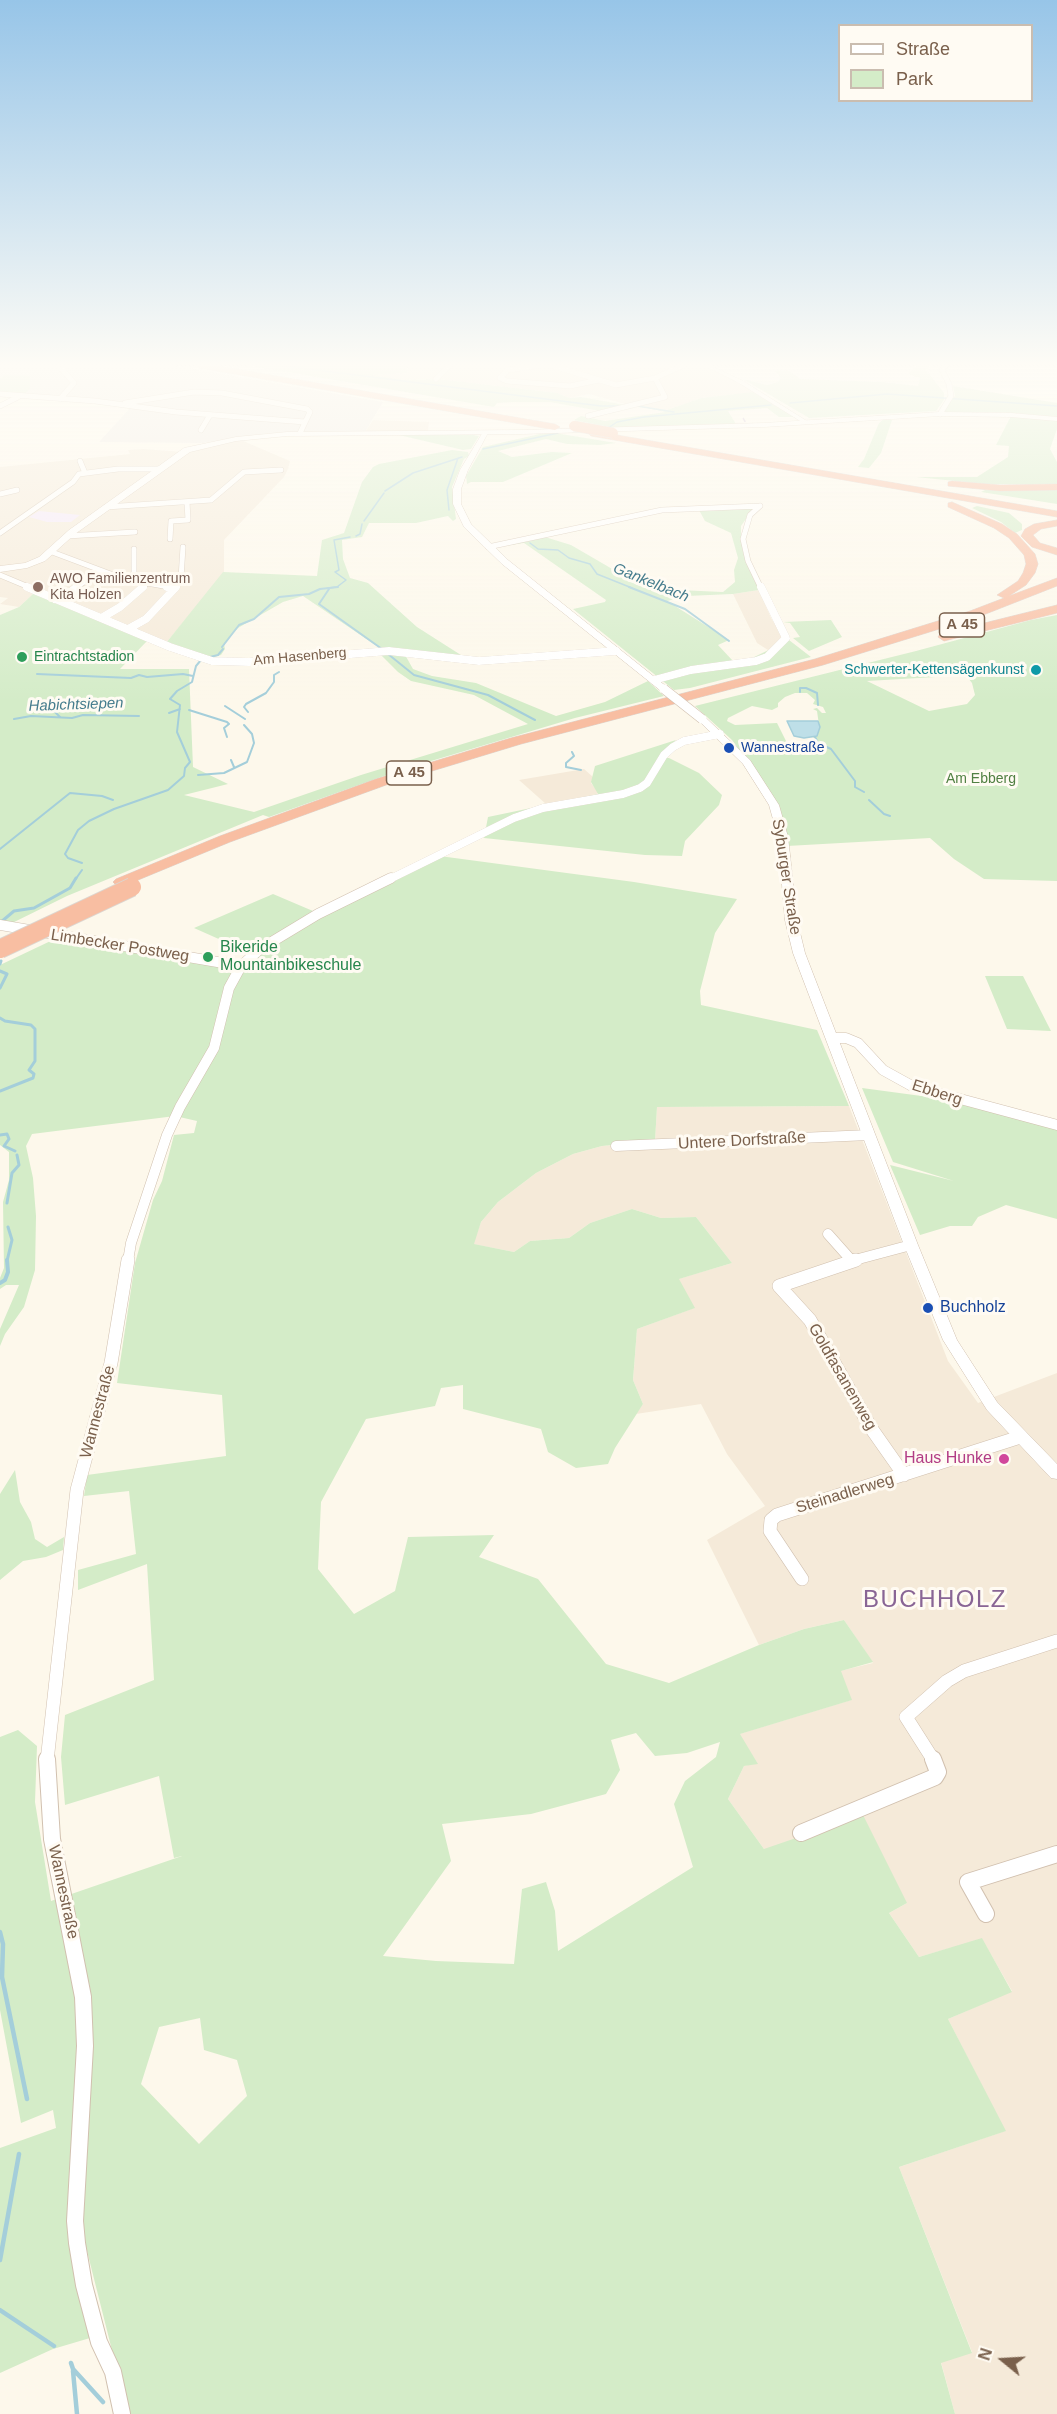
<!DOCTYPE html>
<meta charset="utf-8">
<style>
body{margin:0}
#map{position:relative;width:1057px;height:2414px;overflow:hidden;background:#fdf8eb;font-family:Arial,sans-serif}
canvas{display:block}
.legend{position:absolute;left:838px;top:24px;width:195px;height:78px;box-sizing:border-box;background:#fffbf3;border:2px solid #cabdb0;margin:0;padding:8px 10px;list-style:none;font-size:18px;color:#7a604c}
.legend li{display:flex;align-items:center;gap:12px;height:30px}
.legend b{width:30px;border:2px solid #cabdb0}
.north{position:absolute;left:973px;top:2330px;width:60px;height:60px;-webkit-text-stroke:4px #fffbf3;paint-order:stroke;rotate:288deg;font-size:16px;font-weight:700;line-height:24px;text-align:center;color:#7a604c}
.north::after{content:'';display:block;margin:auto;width:21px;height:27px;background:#7a604c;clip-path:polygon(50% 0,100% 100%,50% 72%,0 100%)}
</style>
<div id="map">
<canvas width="1057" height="2414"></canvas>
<ul class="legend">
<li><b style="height:8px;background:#fff"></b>Straße</li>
<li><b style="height:16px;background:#d4ecc8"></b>Park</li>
</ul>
<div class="north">N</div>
</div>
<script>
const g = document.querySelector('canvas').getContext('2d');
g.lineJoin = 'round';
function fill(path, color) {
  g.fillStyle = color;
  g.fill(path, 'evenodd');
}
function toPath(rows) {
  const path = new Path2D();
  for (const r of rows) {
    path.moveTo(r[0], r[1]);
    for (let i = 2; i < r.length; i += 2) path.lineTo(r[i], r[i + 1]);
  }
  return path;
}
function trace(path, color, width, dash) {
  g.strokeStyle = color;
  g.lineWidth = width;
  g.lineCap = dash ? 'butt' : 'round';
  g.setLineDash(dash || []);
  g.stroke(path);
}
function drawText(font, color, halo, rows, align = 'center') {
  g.font = font + ' Arial,sans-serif';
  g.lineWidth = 6;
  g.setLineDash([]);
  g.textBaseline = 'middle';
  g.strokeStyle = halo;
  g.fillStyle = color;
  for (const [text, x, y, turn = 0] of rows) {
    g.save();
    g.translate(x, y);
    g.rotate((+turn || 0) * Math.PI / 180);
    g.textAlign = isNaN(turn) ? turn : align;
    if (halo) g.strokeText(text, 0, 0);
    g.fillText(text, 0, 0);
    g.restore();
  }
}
fill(toPath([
 [408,365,705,365,756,392,701,398,667,410,632,406,589,394,570,398,557,393,438,379,404,380,371,375,407,373],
 [373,420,429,422,428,431,365,432],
 [241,440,290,461,288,469,284,477,224,540,224,574,166,643,34,593,19,607,0,604,8,598,0,597,0,467,130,454,128,450,143,449,184,452,191,448],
 [759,590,771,618,783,636,774,647,768,650,757,643,733,594],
 [584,769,593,777,591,783,599,793,585,798,546,804,519,780],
 [849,1106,948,1361,978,1403,1057,1373,1057,2414,955,2414,941,2362,972,2352,899,2167,1005,2131,948,2019,1012,1991,982,1939,919,1957,889,1913,907,1903,764,1849,728,1799,744,1766,757,1763,739,1734,851,1700,840,1671,873,1663,844,1620,804,1629,759,1645,707,1540,765,1506,727,1454,701,1404,636,1414,643,1404,633,1380,637,1329,694,1308,678,1279,732,1263,696,1217,661,1218,632,1209,590,1223,569,1238,530,1241,514,1252,473,1244,481,1222,498,1202,536,1173,573,1154,602,1146,655,1141,657,1107]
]), '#f5ead9');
fill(toPath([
 [7,365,170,365,383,402,365,432,269,433,203,443,99,442,131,407,21,397,5,377,0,378,0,366]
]), '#efeae4');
fill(toPath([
 [39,511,80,515,71,522,47,522,29,517]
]), '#f5e8fa');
fill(toPath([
 [246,365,408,365,407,373,372,375,404,380,438,379,557,393,570,398,581,397,631,406,600,411,550,402,516,402,497,403,494,407],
 [917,365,931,365,926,370,944,393,944,400,936,411,809,418,743,379,767,385,778,382,781,378,775,371,788,370,800,379,882,382,918,386,920,378,908,374],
 [6,375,30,376,30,389,21,397,0,394,0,378],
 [953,386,1057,403,1057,417,1013,413,942,412,955,396],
 [753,392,794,417,779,417,767,408,728,411,736,424,614,428,574,420,581,416,605,421,665,412,638,406,667,410,701,398],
 [1011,416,1057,420,1057,429,1050,449,1057,462,1057,484,984,484,916,477,977,477,1008,457,1009,446,996,445],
 [884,419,892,420,881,453,869,468,858,467,864,459,879,423],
 [544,433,555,433,616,443,600,445,567,444,546,439,498,451,512,457,552,452,572,453,503,482,471,482,467,484,466,476,483,447],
 [399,435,473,435,479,436,471,449,463,450],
 [452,450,468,452,469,456,464,459,452,487,456,519,453,521,448,516,416,523,369,523,362,537,342,540,343,559,350,578,368,583,417,627,464,657,478,663,381,649,303,596,283,602,238,628,224,644,225,649,221,655,207,659,148,640,120,669,189,669,193,767,228,784,184,795,254,812,361,775,528,724,474,695,411,681,398,672,379,653,404,653,413,669,432,676,476,683,556,716,605,702,648,681,664,696,575,718,401,770,269,817,263,815,67,896,0,929,0,615,19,607,34,593,166,643,223,572,317,576,322,540,344,533,362,482,373,467,379,464],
 [985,490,1057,490,1057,504,981,492],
 [755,506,741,526,741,537,743,552,759,590,733,594,687,596,667,601,729,640,718,645,733,661,748,660,789,640,811,657,690,688,674,690,573,609,605,602,606,600,524,543,504,546,545,537,571,545,614,570,649,582,678,590,723,592,735,582,734,570,738,558,731,533,705,521,699,510],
 [977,506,1009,513,1022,524,1022,530,1015,533,1001,522,972,508],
 [1057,615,1057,881,984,879,954,859,930,838,787,846,757,774,732,740,695,706,916,651,1031,620],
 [959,667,972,683,975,695,967,704,929,711,867,681,936,677],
 [795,693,807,693,815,700,813,704,823,707,826,713,822,713,817,708,813,709,817,711,819,725,818,734,813,737,822,749,793,747,787,743,777,723,735,725,727,721,728,718,752,706,772,710,778,707,778,703,785,697],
 [831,620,842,637,809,651,793,638,800,637,790,623,783,622],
 [676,740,660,758,669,758,699,773,722,795,719,805,685,841,682,856,645,855,484,838,488,817,598,794,591,782,595,766],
 [432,855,634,882,737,899,715,933,700,991,701,1005,817,1030,849,1106,657,1107,655,1141,602,1146,573,1154,536,1173,498,1202,481,1222,474,1244,514,1252,530,1241,569,1238,590,1223,632,1209,661,1218,696,1217,732,1263,679,1279,695,1308,637,1329,633,1380,643,1404,615,1448,608,1464,576,1468,548,1452,541,1429,463,1409,463,1385,441,1388,435,1406,366,1419,321,1502,318,1569,354,1614,395,1591,408,1537,494,1535,479,1557,538,1579,606,1664,669,1683,759,1645,804,1629,844,1620,873,1662,841,1671,852,1700,740,1734,758,1764,744,1766,728,1799,764,1849,863,1815,907,1903,889,1913,919,1957,982,1938,1012,1992,948,2019,1006,2131,899,2167,972,2353,941,2363,955,2414,128,2414,83,2235,90,2338,53,2349,0,2373,0,2148,56,2128,53,2110,21,2123,0,2010,0,1737,18,1730,37,1746,35,1802,51,1901,182,1856,174,1858,159,1776,65,1805,61,1757,65,1715,154,1680,147,1564,78,1590,78,1570,136,1554,129,1491,84,1496,87,1475,226,1456,222,1395,117,1383,135,1263,153,1200,162,1181,174,1135,194,1133,197,1121,175,1116,32,1134,26,1146,33,1178,36,1216,35,1270,24,1307,5,1334,0,1346,0,1329,19,1285,6,1285,0,1289,0,1278,4,1268,3,1202,9,1180,9,1152,0,1145,0,965,59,937,241,966,250,958,248,952,194,928,273,894,320,914],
 [636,1733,655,1756,687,1753,720,1742,716,1757,685,1781,674,1804,693,1867,558,1951,555,1911,546,1882,522,1889,514,1964,436,1961,383,1956,451,1861,442,1824,531,1814,606,1794,620,1770,611,1740],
 [200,2018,204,2050,237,2060,247,2096,199,2144,141,2084,159,2027],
 [985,976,1023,976,1051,1031,1007,1029],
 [862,1088,929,1097,1057,1127,1057,1219,1006,1205,978,1217,972,1226,950,1226,920,1235,890,1165,954,1181,893,1162],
 [15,1470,20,1502,31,1522,35,1539,47,1547,64,1537,63,1550,46,1557,23,1561,0,1580,0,1494]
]), '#d4ecc8');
const water = toPath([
 [818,721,820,727,817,736,804,738,794,736,787,721,818,721]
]);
fill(water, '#bedfe8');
trace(water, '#a4ceda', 1.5);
trace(toPath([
 [0,365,3,365],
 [277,365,601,406,620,406],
 [790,403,887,394,1057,406],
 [637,406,674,412],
 [608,428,617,422,644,417,771,405],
 [483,449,558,433],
 [385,491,413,473,462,457],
 [449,510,447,490,458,458],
 [364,521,384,493],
 [356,536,360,534,362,524],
 [530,543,538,549,558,550,569,558,590,564,597,574,632,588],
 [328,588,337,587,346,580,335,572,339,570,334,540,350,537]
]), '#a4ceda', 1.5);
trace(toPath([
 [629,587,685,609,729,641],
 [329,589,319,604,382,649],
 [222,647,239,625,254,619,279,597,309,594,320,589,338,587],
 [388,654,414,675,488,695,535,720],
 [210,657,218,655,223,649],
 [37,674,131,678,139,675,147,677,183,674,193,676],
 [800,692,800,688,806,688,817,693,818,705],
 [225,706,245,719],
 [40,708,54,711,60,717],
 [189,710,227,722,229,724,224,728,227,737],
 [248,712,244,707,246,704,266,693,274,682,274,675,279,672],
 [169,713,180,709],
 [14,719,31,716,72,718,83,715,139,716],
 [815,737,818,743,831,749,855,781,855,787,864,792],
 [572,752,574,756,566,763,566,767,581,770],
 [231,760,234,767],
 [198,775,224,773,247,762,254,743,252,734,244,725],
 [869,800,884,814,890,816],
 [0,849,70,793,102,796,113,800],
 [82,863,68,858,65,854,78,830,89,821,114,809,168,790,184,776,185,768,190,762,177,732,180,705,170,699,177,691,192,682,196,666,201,660],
 [75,880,82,870]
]), '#a4ceda', 2);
trace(toPath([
 [1,922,14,911,34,908,70,888,76,878],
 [0,964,1,961],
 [0,971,7,974,0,988],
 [0,1018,5,1021,31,1025,35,1029,35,1061,29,1070,34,1074,33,1078,0,1091],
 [0,1135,7,1134,9,1139,4,1146,15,1151],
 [7,1203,12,1173,19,1165,17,1155],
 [7,1261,12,1240,8,1227]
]), '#a4ceda', 3);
trace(toPath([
 [0,1283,5,1280,8,1272,7,1260]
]), '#a4ceda', 4);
trace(toPath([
 [0,1932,3,1944,2,1977,27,2099],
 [0,2260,19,2154],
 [0,2310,54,2346],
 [71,2363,73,2369,103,2402],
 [73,2371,77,2414]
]), '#a4ceda', 4.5);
const minorFar4 = toPath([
 [541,365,508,370,500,378,507,381,570,386,599,380],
 [550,365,616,385,655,378],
 [436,379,450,365],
 [0,394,95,401,176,412,305,422],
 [60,399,74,383,62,369,65,365],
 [125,403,194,392,222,393,307,409,310,412,300,433],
 [0,406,18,397],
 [940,414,951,396,949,384,942,370,946,365],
 [588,416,665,397,655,378,684,365],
 [201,430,210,415],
 [80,461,85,473],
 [0,494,17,490],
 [760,506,750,515,743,539,748,561,761,588],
 [106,507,211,500,244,472,281,470],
 [0,533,73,482,79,474,118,469,160,469],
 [67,536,135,532],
 [170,539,171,521,188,520,187,502],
 [488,547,662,510,760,506],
 [52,552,124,579,175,588],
 [0,575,31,588],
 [124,579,134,574,134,549],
 [75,588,101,571],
 [141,588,145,585],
 [175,588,181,578,183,547]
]);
const minorFar3 = toPath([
 [27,587,170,647,212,661,249,662,389,651,479,661,616,651],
 [167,587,175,588],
 [55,599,68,594,77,587],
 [103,617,120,607,143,587],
 [128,629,146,619,176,587],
 [654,680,691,670,756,661,767,657,786,638,761,587],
 [388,880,514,818,543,808,623,794,640,788,647,783,664,755,673,747,684,741,720,734]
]);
const minorFar2 = toPath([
 [0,925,241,966],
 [832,1038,846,1038,858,1043,883,1070,912,1086,1057,1125],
 [616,1146,869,1135],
 [828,1234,852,1261],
 [128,1261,131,1243,167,1135,180,1107,214,1048,229,988,241,966,260,949,318,914,391,878],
 [851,1261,911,1245]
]);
const minorFar1 = toPath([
 [856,1260,779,1286,810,1320,871,1428,904,1475],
 [802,1579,770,1531,771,1520,777,1515,1020,1437],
 [47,1761,77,1490,111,1363,128,1260],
 [934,1761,906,1717,947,1681,964,1671,1057,1641]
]);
const minor = toPath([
 [47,1759,52,1839,83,1997,85,2046,75,2221,77,2243,84,2285,99,2342,113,2372,122,2414],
 [801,1833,935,1777,938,1772,933,1759],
 [986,1914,968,1882,1057,1854]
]);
const tertiary = toPath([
 [703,365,710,365,743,381,810,423,805,424,739,383,703,365],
 [483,432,488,433,468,470,461,489,461,504,471,524,508,560,667,687,667,691,661,691,502,564,464,527,453,504,453,489,460,470,483,432],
 [699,717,705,717,750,760,779,805,788,837,797,920,805,953,918,1245,957,1340,997,1402,1057,1464,1057,1479,1051,1478,987,1410,943,1340,904,1245,793,953,785,920,778,837,769,805,743,764,699,721,699,717]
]);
const secondary = toPath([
 [940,412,1011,413,1057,417,1057,421,1011,417,940,416,764,427,521,434,287,436,236,441,190,452,75,534,45,561,27,568,0,572,0,566,25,563,39,557,69,530,184,448,236,437,287,432,521,430,764,423,940,412]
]);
const motorway = toPath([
 [195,365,213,365,555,424,560,427,555,430,200,368,195,365],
 [594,431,1057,511,1057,517,591,436,589,434,594,431],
 [952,481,1000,485,1057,484,1057,490,1000,491,948,486,948,482,952,481],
 [952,502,1002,524,1017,534,1035,554,1038,564,1035,573,1026,585,1009,596,1057,578,1057,586,978,617,823,665,521,744,386,785,230,842,126,885,116,885,113,882,116,879,220,836,376,779,511,738,815,659,970,611,1004,598,997,595,1018,581,1023,573,1026,564,1024,555,1009,538,994,528,948,507,948,503,952,502],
 [1057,520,1057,526,1041,529,1033,535,1040,543,1057,548,1057,555,1032,547,1021,536,1025,529,1034,524,1057,520],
 [1057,605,1057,613,944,641,938,637,940,634,1057,605]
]);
trace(minorFar4, '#d1c0af', 6);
trace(minorFar3, '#d1c0af', 8);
trace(minorFar2, '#d1c0af', 11);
trace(minorFar1, '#d1c0af', 14);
trace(minor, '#d1c0af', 18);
trace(tertiary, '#d1c0af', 1);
trace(secondary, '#d4c1ad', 1);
trace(motorway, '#dcd6d0', 1);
trace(minorFar4, '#fff', 5);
trace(minorFar3, '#fff', 8);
trace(minorFar2, '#fff', 10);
trace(minorFar1, '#fff', 13);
trace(minor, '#fff', 16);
fill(tertiary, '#fff');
fill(secondary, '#fff');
fill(motorway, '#f8bea2');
trace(toPath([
 [743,418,746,423]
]), '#bca7c9', 1.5, [4.5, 3]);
const tertiaryBridge = toPath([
 [664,689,702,719]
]);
const motorwayBridgeFar1 = toPath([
 [574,426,613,433]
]);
const motorwayBridge = toPath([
 [0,949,132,887]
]);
trace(tertiaryBridge, '#d1c0af', 10, []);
trace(motorwayBridgeFar1, '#dcd6d0', 11, []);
trace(motorwayBridge, '#dcd6d0', 20, []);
trace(tertiaryBridge, '#fff', 9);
trace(motorwayBridgeFar1, '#f8bea2', 10);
trace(motorwayBridge, '#f8bea2', 18);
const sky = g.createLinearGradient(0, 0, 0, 702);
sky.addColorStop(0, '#97c5e8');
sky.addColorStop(0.52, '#fefcf6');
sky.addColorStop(1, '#fefcf600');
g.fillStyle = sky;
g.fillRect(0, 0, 1057, 702);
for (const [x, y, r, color] of [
 [38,587,6,"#8d6e63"],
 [22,657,6,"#2e9e5b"],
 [1036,670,6,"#0f9aa8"],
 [729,748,6,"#1a4fb4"],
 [208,957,6,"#2e9e5b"],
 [928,1308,6,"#1a4fb4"],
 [1004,1459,6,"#d1479c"]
]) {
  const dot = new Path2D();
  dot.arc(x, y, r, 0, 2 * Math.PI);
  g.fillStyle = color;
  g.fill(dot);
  trace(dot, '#fffbf3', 2);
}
drawText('14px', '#785e54', '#fffbf3', [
 ["AWO Familienzentrum",50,579],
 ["Kita Holzen",50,595]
], 'left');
drawText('14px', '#27864d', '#fffbf3', [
 ["Eintrachtstadion",34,657]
], 'left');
drawText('14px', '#7a604c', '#fffbf3', [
 ["Am Hasenberg",300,657,-5]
]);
drawText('14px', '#0d838f', '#fffbf3', [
 ["Schwerter-Kettensägenkunst",1024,670]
], 'right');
drawText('14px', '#164399', '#fffbf3', [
 ["Wannestraße",741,748]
], 'left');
drawText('14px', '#518043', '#fffbf3', [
 ["Am Ebberg",981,779]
]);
drawText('italic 15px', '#457c8d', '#fffbf3', [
 ["Gankelbach",651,583,22],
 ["Habichtsiepen",76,705,-2]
]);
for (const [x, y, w] of [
 [962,625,45],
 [409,773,45]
]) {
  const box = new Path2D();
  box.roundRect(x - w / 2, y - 12, w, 24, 4.5);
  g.fillStyle = '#fffbf3';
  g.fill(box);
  trace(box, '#7a604c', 1.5);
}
drawText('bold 15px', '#7a604c', null, [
 ["A 45",962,625],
 ["A 45",409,773]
]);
drawText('16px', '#7a604c', '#fffbf3', [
 ["Syburger Straße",786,877,81],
 ["Limbecker Postweg",120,946,9],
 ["Ebberg",937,1093,18],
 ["Untere Dorfstraße",742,1141,-3],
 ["Goldfasanenweg",842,1377,60],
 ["Wannestraße",98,1412,-75],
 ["Steinadlerweg",845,1494,-17],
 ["Wannestraße",63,1892,78]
]);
drawText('16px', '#27864d', '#fffbf3', [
 ["Bikeride",220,948],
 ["Mountainbikeschule",220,966]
], 'left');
drawText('16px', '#164399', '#fffbf3', [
 ["Buchholz",940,1308]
], 'left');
drawText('16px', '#b23c85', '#fffbf3', [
 ["Haus Hunke",992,1459]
], 'right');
g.letterSpacing = '1.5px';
drawText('24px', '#896595', '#fffbf3', [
 ["BUCHHOLZ",935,1600]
]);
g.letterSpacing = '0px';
</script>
